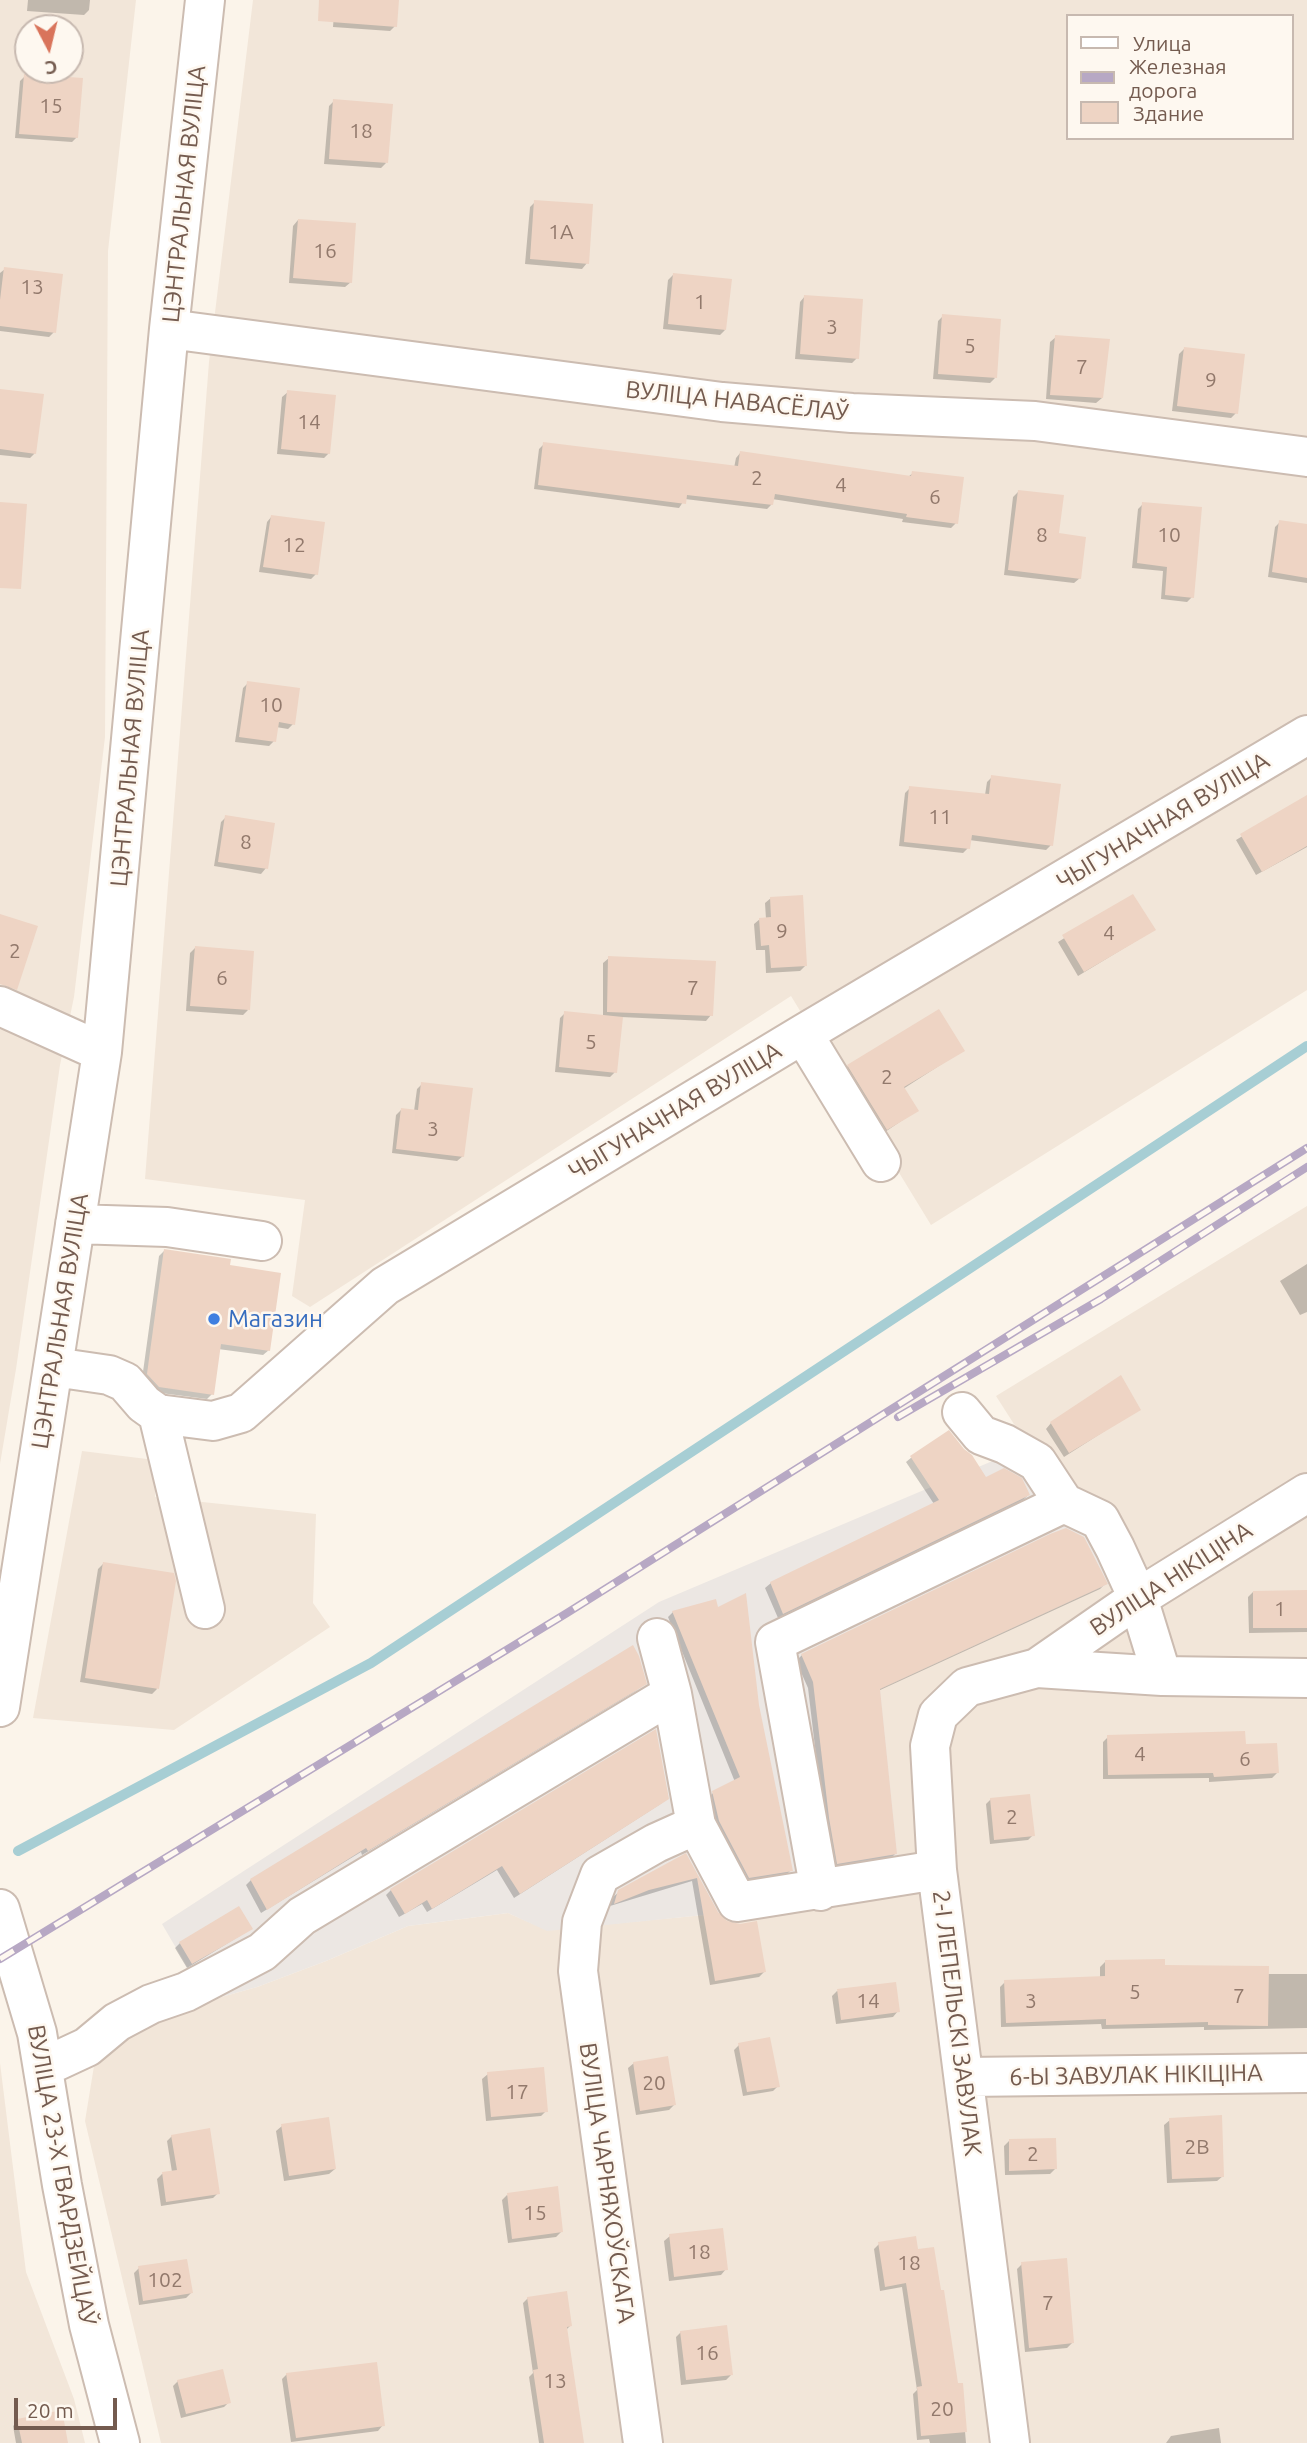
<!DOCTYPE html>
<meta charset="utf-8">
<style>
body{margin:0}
#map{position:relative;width:1307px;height:2443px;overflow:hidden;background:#fbf4ea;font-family:Ubuntu,sans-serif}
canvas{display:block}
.legend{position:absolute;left:1066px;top:14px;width:228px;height:126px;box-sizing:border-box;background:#fef8f0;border:2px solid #c7b9b0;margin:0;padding:9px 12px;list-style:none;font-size:21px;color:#745b4f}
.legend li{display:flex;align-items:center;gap:14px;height:35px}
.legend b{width:35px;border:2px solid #c7b9b0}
.north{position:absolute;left:14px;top:14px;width:70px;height:70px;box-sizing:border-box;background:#fef8f0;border:2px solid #c7b9b0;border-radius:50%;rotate:173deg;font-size:19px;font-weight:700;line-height:28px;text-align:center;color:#745b4f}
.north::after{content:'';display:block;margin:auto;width:24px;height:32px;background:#d9745b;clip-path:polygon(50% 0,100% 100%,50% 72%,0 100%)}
.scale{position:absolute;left:14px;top:2398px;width:103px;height:32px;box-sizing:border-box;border:4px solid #745b4f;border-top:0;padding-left:9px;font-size:21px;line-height:24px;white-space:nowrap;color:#745b4f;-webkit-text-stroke:5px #fef8f0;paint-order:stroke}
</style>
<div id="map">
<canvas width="1307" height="2443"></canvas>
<ul class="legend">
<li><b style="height:9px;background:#fff"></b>Улица</li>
<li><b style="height:9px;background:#b7a8c4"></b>Железная дорога</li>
<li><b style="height:19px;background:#eed4c4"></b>Здание</li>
</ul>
<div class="north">С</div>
<div class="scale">20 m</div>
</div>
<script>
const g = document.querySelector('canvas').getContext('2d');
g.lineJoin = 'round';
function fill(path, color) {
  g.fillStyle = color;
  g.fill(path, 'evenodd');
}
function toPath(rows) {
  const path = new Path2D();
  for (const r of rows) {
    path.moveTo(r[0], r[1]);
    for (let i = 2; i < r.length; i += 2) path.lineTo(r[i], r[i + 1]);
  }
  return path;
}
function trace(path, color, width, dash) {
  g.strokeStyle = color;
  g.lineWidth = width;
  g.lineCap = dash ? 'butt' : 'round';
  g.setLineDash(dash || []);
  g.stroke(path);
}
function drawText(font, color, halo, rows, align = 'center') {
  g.font = font + ' Ubuntu,sans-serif';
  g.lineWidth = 5;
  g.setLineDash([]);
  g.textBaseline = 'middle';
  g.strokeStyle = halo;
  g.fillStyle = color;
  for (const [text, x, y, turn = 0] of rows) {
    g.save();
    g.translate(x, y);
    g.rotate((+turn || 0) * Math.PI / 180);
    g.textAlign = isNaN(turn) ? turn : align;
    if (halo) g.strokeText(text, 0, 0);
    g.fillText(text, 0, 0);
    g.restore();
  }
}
fill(toPath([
 [0,0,136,0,108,251,105,737,74,997,60,1065,16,1369,0,1464],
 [28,28,70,28,70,70,28,70],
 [253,0,1307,0,1307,990,931,1225,791,996,310,1307,292,1296,305,1200,145,1179,209,362],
 [1067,16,1291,16,1291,138,1067,138],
 [1307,1206,1307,2443,161,2443,85,2121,95,2060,131,2032,207,2001,257,1987,326,1961,408,1926,508,1913,547,1930,704,1915,876,1890,880,1689,1138,1570,1028,1446,996,1396],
 [82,1451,155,1460,155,1497,316,1514,313,1603,330,1627,174,1730,33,1718],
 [0,2063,26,2272,74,2399,85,2443,0,2443]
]), '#f2e6d9');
fill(toPath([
 [1028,1446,1139,1570,880,1689,901,1892,876,1890,704,1915,547,1931,508,1913,408,1926,326,1961,257,1987,207,2001,162,1924,659,1602]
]), '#ece7e3');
fill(toPath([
 [28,0,90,0,89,10,84,15,27,11],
 [335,0,397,0,395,26,390,31,333,27],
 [25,76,77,137,72,142,15,138,20,81],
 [334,101,386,163,381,168,324,164,329,106],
 [535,202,587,263,582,269,525,264,530,207],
 [298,220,351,282,345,287,289,283,293,226],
 [5,269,54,332,49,337,0,331,0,273],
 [673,275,725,330,720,335,663,329,668,280],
 [805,296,857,358,852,363,795,359,800,302],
 [943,316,995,378,990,383,933,379,938,321],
 [1056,337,1102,398,1096,403,1046,399,1050,342],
 [1184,349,1236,413,1231,418,1172,411,1179,354],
 [0,391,35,453,30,458,0,455],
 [288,392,329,453,324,458,277,454,282,397],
 [544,444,734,468,736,458,741,452,908,477,913,473,956,523,951,528,902,522,903,519,772,499,772,504,767,509,685,499,679,508,534,489,539,449],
 [1018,492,1057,535,1080,578,1074,583,1004,575,1013,497],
 [1143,504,1192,597,1187,602,1161,599,1163,571,1132,568,1138,509],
 [272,516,316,574,311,579,259,572,267,522],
 [1280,522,1307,526,1307,583,1268,577,1275,527],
 [248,683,293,724,288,729,276,727,274,741,269,746,235,742,243,688],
 [992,777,1051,845,1046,850,969,840,968,848,963,853,899,846,905,793,910,788,985,795,987,782],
 [1307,797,1307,847,1256,875,1236,840],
 [226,817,266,868,261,874,214,866,221,822],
 [1133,896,1154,930,1078,976,1058,942],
 [771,898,806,965,800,971,766,973,765,950,756,950,754,924,760,919,766,919,765,903],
 [195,948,248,1010,243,1015,186,1011,190,953],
 [609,958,711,1015,706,1021,621,1017,615,1072,610,1077,555,1072,560,1018,565,1013,603,1017,603,963],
 [962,1051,903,1089,916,1111,882,1134,843,1071,848,1066],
 [422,1084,463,1156,457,1161,392,1153,396,1115,401,1110,414,1111,417,1089],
 [164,1251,228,1267,269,1350,263,1355,218,1349,212,1394,207,1399,153,1392,142,1379,159,1256],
 [1307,1264,1307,1312,1300,1315,1280,1281],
 [1139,1409,1064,1457,1046,1429,1051,1423],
 [912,1457,1028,1495,1023,1500,778,1618,765,1588,771,1583,934,1504,906,1462],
 [103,1564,157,1689,152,1694,80,1682,98,1569],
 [1105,1584,1100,1589,878,1691,895,1854,890,1859,833,1868,824,1823,808,1688,796,1661,802,1655],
 [1253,1592,1307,1592,1307,1632,1249,1633,1248,1597],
 [673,1612,757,1705,791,1870,786,1875,744,1882,714,1826,708,1798,713,1793,735,1782,668,1617],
 [639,1689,362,1855,361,1852,261,1913,246,1885,251,1880],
 [1108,1737,1244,1746,1277,1773,1272,1778,1209,1782,1209,1778,1103,1779,1103,1742],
 [991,1799,1033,1835,1028,1840,990,1844,986,1804],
 [662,1803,514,1898,497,1870,427,1912,422,1904,399,1917,386,1895,391,1890],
 [686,1856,716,1913,764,1972,759,1977,710,1985,692,1881,610,1906,613,1897,619,1892],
 [251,1929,187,1968,175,1948,180,1943],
 [1105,1962,1267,1974,1307,1974,1307,2028,1204,2030,1204,2027,1102,2029,1101,2024,1001,2027,1000,1987,1005,1982,1100,1978,1100,1967],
 [837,1991,898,2011,893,2017,836,2024,832,1996],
 [739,2045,778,2086,773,2091,743,2096,734,2050],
 [634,2063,674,2105,669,2110,636,2115,628,2068],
 [488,2074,546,2111,541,2116,486,2121,482,2079],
 [1170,2120,1223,2176,1217,2181,1167,2183,1164,2125],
 [282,2126,335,2169,329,2174,284,2181,276,2131],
 [172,2136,218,2193,213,2198,161,2206,157,2179,162,2174,172,2172,167,2141],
 [1009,2141,1055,2169,1050,2174,1005,2175,1004,2146],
 [507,2195,561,2232,556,2237,508,2243,502,2200],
 [670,2236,726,2269,721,2275,669,2281,664,2241],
 [879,2244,917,2251,956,2385,961,2385,966,2443,930,2443,929,2439,917,2440,913,2394,917,2390,902,2287,880,2291,874,2249],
 [1022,2264,1073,2342,1067,2348,1025,2352,1017,2269],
 [139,2268,191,2293,186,2298,139,2305,134,2273],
 [528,2298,570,2326,566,2330,583,2443,539,2443,529,2377,533,2373,523,2303],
 [681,2332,731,2375,726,2380,681,2385,676,2337],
 [287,2374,383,2425,378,2431,291,2442,282,2379],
 [178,2381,229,2402,224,2407,181,2418,173,2386],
 [18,2421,67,2443,16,2443,13,2426],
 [1219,2428,1221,2443,1166,2443,1171,2436]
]), '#0003');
trace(toPath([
 [18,1851,371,1663,1307,1046]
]), '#a7ced4', 10);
fill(toPath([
 [319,0,399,0,397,27,318,21],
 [24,74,83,78,78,138,19,134],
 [333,99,393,104,388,163,329,159],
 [534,200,593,204,589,264,530,259],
 [298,219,356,223,352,283,293,278],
 [4,267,63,274,56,333,0,326,0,300],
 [673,273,732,279,726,330,668,324],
 [804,295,863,299,859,359,800,354],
 [942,314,1001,319,997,378,938,374],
 [1055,335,1110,339,1103,398,1050,395],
 [1184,347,1245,354,1238,414,1177,406],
 [0,389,44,394,36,454,0,449],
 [287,390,336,395,330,454,281,449],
 [543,442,738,466,740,451,911,476,912,471,964,477,958,524,906,517,907,514,775,494,773,505,687,495,686,504,538,485],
 [1018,490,1064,495,1059,533,1086,537,1081,579,1008,570],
 [0,502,27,504,21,589,0,588],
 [1142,502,1202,507,1194,598,1165,595,1167,567,1137,563],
 [271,515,325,522,318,575,263,567],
 [1279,520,1307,524,1307,578,1272,572],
 [247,681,300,688,295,725,279,722,276,742,239,737],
 [991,775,1061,784,1053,846,972,835,970,849,904,842,909,786,989,794],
 [1307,795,1307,846,1262,872,1240,834],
 [225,815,275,823,268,869,218,862],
 [1133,894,1156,930,1084,972,1062,935],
 [803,895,807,966,771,968,769,945,761,946,759,918,771,917,770,897],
 [0,914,38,926,17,990,0,984],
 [195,946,254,951,250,1010,190,1006],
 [608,956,716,961,713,1016,607,1012],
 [939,1009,965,1051,904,1087,919,1111,887,1130,847,1065],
 [564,1011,623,1017,617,1073,559,1067],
 [421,1082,473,1088,464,1157,396,1149,401,1108,418,1110],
 [164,1249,231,1259,230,1265,281,1273,270,1351,221,1344,214,1395,159,1387,147,1374],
 [1121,1375,1141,1410,1069,1453,1050,1422],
 [949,1430,964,1449,972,1455,986,1477,1004,1468,1022,1478,1030,1495,783,1614,770,1582,939,1500,910,1456],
 [1066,1528,1084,1537,1108,1584,880,1689,897,1854,837,1864,829,1818,813,1682,801,1654,1050,1534],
 [103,1562,174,1573,176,1581,159,1689,85,1678],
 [1307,1590,1307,1628,1253,1628,1253,1591],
 [746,1593,759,1705,793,1871,749,1878,719,1821,712,1791,740,1777,672,1611,716,1599,718,1607],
 [633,1645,639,1656,647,1684,368,1851,366,1848,267,1910,250,1879],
 [656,1729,669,1799,520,1894,502,1866,432,1909,427,1900,405,1914,390,1889],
 [1245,1731,1246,1744,1277,1743,1279,1773,1214,1777,1213,1773,1108,1775,1107,1735],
 [1030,1794,1035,1836,994,1840,990,1798],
 [686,1853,718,1912,727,1921,740,1924,757,1921,766,1972,715,1981,697,1878,649,1890,614,1904,618,1890],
 [239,1906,253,1929,192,1964,179,1942],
 [1165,1959,1165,1965,1269,1966,1268,2026,1208,2025,1208,2022,1106,2025,1106,2019,1006,2023,1004,1980,1105,1976,1105,1960],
 [896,1982,900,2012,841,2020,837,1989],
 [770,2037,780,2087,747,2092,738,2043],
 [668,2056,676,2105,640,2111,633,2062],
 [544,2067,548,2112,491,2117,487,2072],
 [1222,2115,1224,2177,1172,2179,1169,2118],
 [329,2117,336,2169,289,2176,281,2124],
 [210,2128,220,2194,166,2202,162,2172,177,2170,171,2135],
 [1056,2138,1057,2169,1009,2171,1009,2139],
 [558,2186,563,2232,512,2239,507,2193],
 [723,2228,728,2270,674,2277,669,2234],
 [916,2236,918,2249,934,2247,941,2290,944,2290,958,2383,963,2383,967,2432,921,2436,917,2387,922,2386,906,2283,885,2287,878,2242],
 [1067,2258,1074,2343,1029,2348,1021,2262],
 [187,2259,193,2293,143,2301,138,2266],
 [567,2291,572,2326,567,2327,584,2443,544,2443,533,2370,538,2369,527,2297],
 [727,2325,733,2375,686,2380,680,2331],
 [377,2362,385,2426,296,2438,286,2373],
 [223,2369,231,2403,186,2414,177,2380],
 [62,2410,68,2443,22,2443,17,2419]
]), '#eed4c4');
const minor = toPath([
 [169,329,722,402,852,413,1035,421,1307,457],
 [0,1006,102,1052],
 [803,1034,881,1162],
 [75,1224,167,1227,262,1241],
 [54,1367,109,1375,125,1382,144,1404,158,1414,213,1421,241,1413,385,1286,803,1034,1307,735],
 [962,1412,981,1435,1005,1444,1037,1462,1064,1503],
 [158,1414,205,1609],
 [657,1638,672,1694,696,1825,737,1902,937,1870],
 [1037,1668,1138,1598,1307,1493],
 [0,1707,102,1052,169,329,205,0],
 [820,1891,775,1642,1064,1503,1100,1520,1115,1548,1138,1598,1162,1676],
 [0,1909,37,2033,62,2185,89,2325,120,2443],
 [44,2067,87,2047,117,2022,151,2004,186,1992,262,1952,302,1916,672,1694],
 [965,2077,1307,2073],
 [643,2443,578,1971,582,1922,600,1875,656,1843,696,1825],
 [1010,2443,937,1870,930,1746,938,1715,967,1687,1037,1668,1162,1676,1307,1678]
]);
trace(minor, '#ccbcb1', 42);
trace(minor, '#fff', 38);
const rail = toPath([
 [898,1417,1101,1299,1307,1167],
 [0,1959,567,1613,1307,1148]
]);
trace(rail, '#b7a8c4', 8);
trace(rail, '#fef8f0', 5, [16]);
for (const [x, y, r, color] of [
 [214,1319,7,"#3f7fe0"]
]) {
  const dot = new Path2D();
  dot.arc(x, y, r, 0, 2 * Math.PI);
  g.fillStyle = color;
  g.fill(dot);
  trace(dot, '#fef8f0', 2.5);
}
drawText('21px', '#92796c', null, [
 ["15",51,106],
 ["18",361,131],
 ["1А",561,232],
 ["16",325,251],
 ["13",32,287],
 ["1",700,302],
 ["3",832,327],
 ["5",970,346],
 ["7",1082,367],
 ["9",1211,380],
 ["14",309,422],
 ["2",757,478],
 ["4",841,485],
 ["6",935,497],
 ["8",1042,535],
 ["10",1169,535],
 ["12",294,545],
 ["10",271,705],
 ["11",940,817],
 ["8",246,842],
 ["9",782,931],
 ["4",1109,933],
 ["2",15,951],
 ["6",222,978],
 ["7",693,988],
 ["5",591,1042],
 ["2",887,1077],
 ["3",433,1129],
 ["1",1280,1609],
 ["4",1140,1754],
 ["6",1245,1759],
 ["2",1012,1817],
 ["5",1135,1992],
 ["7",1239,1996],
 ["14",868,2001],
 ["3",1031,2001],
 ["20",654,2083],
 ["17",517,2092],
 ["2В",1197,2147],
 ["2",1033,2154],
 ["15",535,2213],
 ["18",699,2252],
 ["18",909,2263],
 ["102",165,2280],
 ["7",1048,2303],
 ["16",707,2353],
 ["13",555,2381],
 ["20",942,2409]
]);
drawText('24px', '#745b4f', '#fef8f0', [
 ["ЦЭНТРАЛЬНАЯ ВУЛІЦА",184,194,-84],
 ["ВУЛІЦА НАВАСЁЛАЎ",737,401,6],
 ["ЦЭНТРАЛЬНАЯ ВУЛІЦА",130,758,-85],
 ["ЧЫГУНАЧНАЯ ВУЛІЦА",1163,821,-31],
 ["ЧЫГУНАЧНАЯ ВУЛІЦА",675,1111,-31],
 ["ЦЭНТРАЛЬНАЯ ВУЛІЦА",60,1321,-81],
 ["ВУЛІЦА НІКІЦІНА",1171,1579,-33],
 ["2-І ЛЕПЕЛЬСКІ ЗАВУЛАК",957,2023,83],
 ["6-Ы ЗАВУЛАК НІКІЦІНА",1136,2075,-1],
 ["ВУЛІЦА 23-Х ГВАРДЗЕЙЦАЎ",62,2175,80],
 ["ВУЛІЦА ЧАРНЯХОЎСКАГА",607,2183,82]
]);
drawText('24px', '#366cbe', '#fef8f0', [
 ["Магазин",228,1319]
], 'left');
</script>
